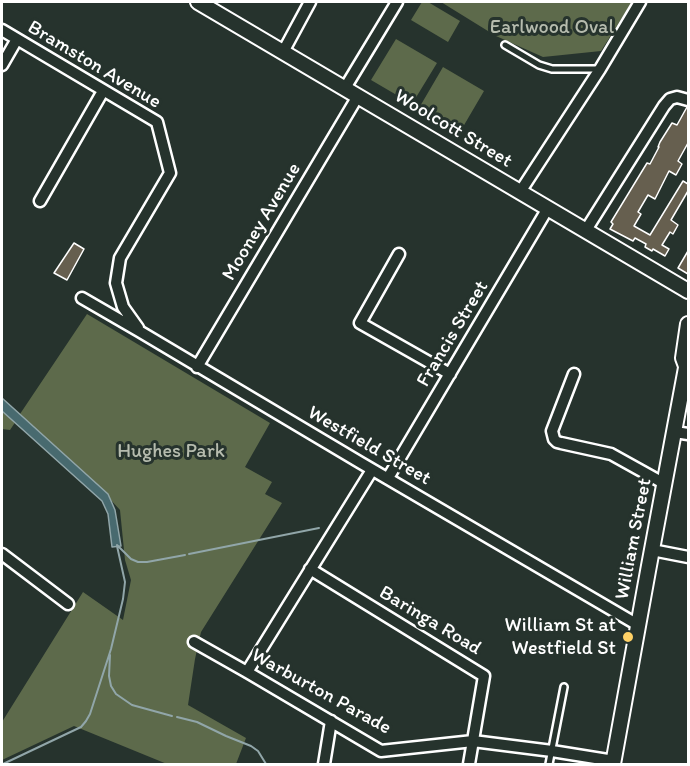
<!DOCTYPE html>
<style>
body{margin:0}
#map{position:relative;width:690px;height:766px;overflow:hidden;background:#26332d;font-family:Itim,sans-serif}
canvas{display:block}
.frame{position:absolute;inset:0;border:3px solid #fff;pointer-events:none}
</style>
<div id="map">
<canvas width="690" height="766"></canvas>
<div class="frame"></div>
</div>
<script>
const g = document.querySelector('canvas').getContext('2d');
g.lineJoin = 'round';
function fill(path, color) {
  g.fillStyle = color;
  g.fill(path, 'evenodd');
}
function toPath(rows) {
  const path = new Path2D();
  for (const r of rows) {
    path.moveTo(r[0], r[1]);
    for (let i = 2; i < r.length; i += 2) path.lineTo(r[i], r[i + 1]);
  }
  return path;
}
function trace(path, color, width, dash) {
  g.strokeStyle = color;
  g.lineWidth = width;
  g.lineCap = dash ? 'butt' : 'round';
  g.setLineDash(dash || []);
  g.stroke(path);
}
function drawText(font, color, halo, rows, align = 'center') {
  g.font = font + ' Itim,sans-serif';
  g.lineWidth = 6;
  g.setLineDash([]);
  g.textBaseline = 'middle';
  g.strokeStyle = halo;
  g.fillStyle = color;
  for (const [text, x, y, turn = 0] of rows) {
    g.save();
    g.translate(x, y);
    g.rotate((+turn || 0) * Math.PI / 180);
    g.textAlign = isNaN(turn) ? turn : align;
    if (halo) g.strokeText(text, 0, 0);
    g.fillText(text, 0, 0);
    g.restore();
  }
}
fill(toPath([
 [422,2,428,2,460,21,448,42,411,20],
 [441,2,632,2,601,51,543,57,496,36],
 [396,39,437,63,412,104,371,80],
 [443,67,484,91,460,132,419,108],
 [87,314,270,423,245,467,272,482,265,494,282,503,201,632,195,659,188,705,246,738,236,764,167,764,74,726,2,760,2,722,83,592,123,620,131,580,125,560,120,510,109,498,20,415,10,430,2,429,2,398,20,414]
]), '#5d6a4b');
const water = toPath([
 [2,398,108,494,115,510,121,546,112,547,108,514,102,501,2,411,2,398]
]);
fill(water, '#486a6f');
trace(water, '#91a6a9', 1.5);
trace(toPath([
 [117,545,131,559,138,562,147,562,185,555],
 [189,554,319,528],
 [110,655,109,676,111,686,116,694,132,705,172,716],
 [177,717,197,722,226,736,251,746,258,751,266,764],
 [3,764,81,727,86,721,90,714,111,649,123,599,125,582,117,546]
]), '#91a6a9', 2);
const building = toPath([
 [687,107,688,107,688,143,678,161,682,164,676,175,669,171,655,199,648,195,638,212,641,214,634,226,650,235,683,181,688,184,688,191,671,220,678,225,673,234,670,232,662,245,669,249,665,256,653,249,652,251,645,247,646,244,635,238,633,241,610,229,613,224,611,222,647,163,650,164,659,147,658,147,660,142,672,123,677,125,687,107],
 [74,243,84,249,67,280,54,273,74,243],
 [688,251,688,274,678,268,688,251]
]);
fill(building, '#665f4f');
trace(building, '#fff', 1.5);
const lane = toPath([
 [505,45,539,65,552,69,600,69],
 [549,764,564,687]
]);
const street = toPath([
 [2,30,157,122,170,173,120,258,116,283,123,307,138,328],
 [283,52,310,2],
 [2,65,17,39],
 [345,88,397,2],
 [520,192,600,69,640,2],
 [40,201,103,91],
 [586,230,664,106,670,99,677,97,688,100],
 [399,254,360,323,450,374],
 [82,298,139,331,361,463,638,625],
 [197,367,358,96],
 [574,374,552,431,554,439,557,442,561,443,611,454,665,484],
 [675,432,688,434],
 [388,478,548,208],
 [652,550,688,557],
 [2,554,68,604],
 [310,569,484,676,469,764],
 [194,642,247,672,381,751,473,741,552,751,614,761],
 [247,672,372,470],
 [324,764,331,721]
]);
const secondary = toPath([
 [198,2,688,291],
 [686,366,683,358,688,324],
 [613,764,648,571,688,357]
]);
trace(lane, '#fff', 10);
trace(street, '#fff', 15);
trace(secondary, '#fff', 18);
trace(lane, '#26332d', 5);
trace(street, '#26332d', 10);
trace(secondary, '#26332d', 14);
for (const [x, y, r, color] of [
 [628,637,6,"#ffd166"]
]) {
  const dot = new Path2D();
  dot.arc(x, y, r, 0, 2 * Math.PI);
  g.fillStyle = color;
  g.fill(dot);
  trace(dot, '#26332d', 2);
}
drawText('20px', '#b6bcae', '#26332d', [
 ["Earlwood Oval",552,28],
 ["Hughes Park",171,452]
]);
drawText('20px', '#fff', '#26332d', [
 ["Bramston Avenue",94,65,31],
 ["Woolcott Street",453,129,31],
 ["Mooney Avenue",262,222,-59],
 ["Francis Street",453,334,-59],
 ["Westfield Street",369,446,30],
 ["William Street",634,539,-79],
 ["Baringa Road",430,621,31],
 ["Warburton Parade",321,692,29]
]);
drawText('20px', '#fff', '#26332d', [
 ["William St at",616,626],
 ["Westfield St",616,649]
], 'right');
</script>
